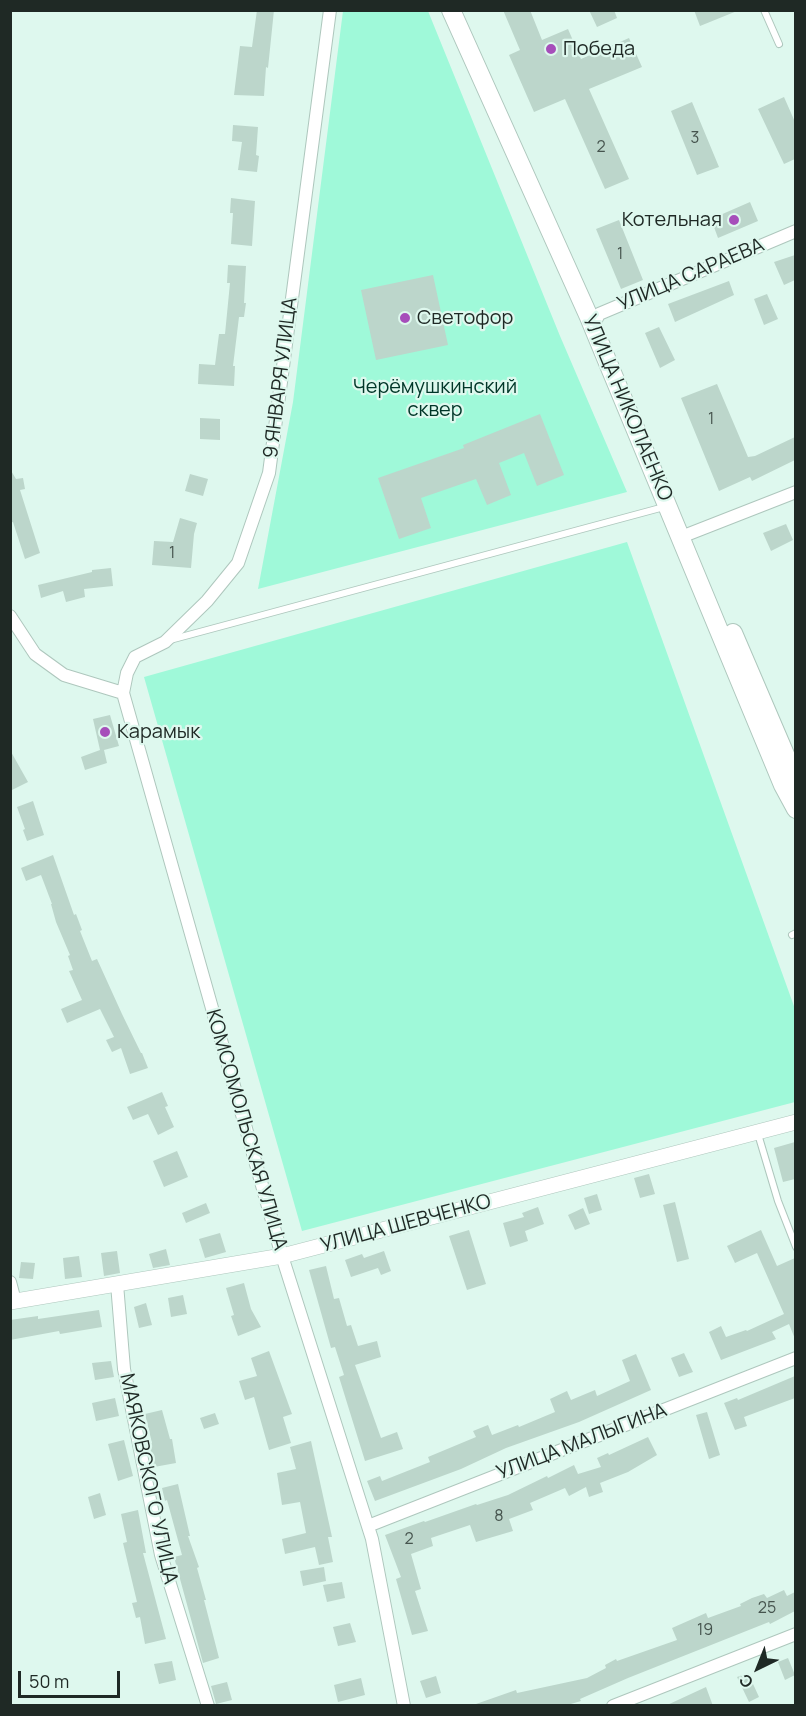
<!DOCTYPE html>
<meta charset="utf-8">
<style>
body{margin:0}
#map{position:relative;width:806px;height:1716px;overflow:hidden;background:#def8ee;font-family:Manrope,sans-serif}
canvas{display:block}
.frame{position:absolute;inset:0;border:12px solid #1f2925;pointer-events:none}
.north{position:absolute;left:728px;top:1638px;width:60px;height:60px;-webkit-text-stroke:4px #def8ee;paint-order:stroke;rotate:223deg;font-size:16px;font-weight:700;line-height:24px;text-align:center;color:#1f2925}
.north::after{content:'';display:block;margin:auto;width:21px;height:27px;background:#1f2925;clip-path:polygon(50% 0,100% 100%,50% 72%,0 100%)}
.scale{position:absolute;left:18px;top:1671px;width:102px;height:27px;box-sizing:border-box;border:3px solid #1f2925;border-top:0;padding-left:8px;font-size:18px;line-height:21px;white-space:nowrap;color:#1f2925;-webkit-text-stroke:4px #def8ee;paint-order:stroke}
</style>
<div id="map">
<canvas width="806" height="1716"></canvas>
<div class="frame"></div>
<div class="north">С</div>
<div class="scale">50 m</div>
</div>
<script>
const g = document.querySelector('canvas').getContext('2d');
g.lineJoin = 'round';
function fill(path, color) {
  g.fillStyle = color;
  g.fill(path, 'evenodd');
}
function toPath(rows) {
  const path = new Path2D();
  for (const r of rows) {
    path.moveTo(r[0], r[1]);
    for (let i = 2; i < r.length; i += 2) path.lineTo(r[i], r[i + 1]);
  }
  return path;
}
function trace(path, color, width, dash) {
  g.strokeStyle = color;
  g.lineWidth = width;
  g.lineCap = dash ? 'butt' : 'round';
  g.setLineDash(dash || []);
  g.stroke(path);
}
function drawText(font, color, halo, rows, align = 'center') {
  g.font = font + ' Manrope,sans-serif';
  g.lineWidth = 4.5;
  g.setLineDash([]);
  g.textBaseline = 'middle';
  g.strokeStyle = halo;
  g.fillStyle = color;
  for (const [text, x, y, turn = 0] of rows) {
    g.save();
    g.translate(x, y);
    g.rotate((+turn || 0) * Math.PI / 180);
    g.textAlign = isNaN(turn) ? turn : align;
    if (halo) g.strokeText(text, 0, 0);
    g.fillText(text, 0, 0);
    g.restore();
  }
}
fill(toPath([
 [343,11,428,11,560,336,627,492,258,589,293,402],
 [627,542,795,1009,795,1102,302,1231,144,677]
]), '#9ff9d9');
fill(toPath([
 [257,10,274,10,268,68,266,67,264,96,234,95,240,46,252,47],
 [503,10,530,10,542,40,568,29,581,59,629,38,642,67,589,89,629,179,605,189,565,99,534,112,509,55,520,50],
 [589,10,614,10,617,18,597,27],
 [694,10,737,10,737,11,700,26],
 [784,97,795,122,795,159,784,164,758,109],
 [692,102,719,167,697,175,671,111],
 [233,125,258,127,256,155,259,156,257,172,238,170,242,142,232,141],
 [231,198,255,201,252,246,231,244,233,213,230,213],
 [750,202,758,221,718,238,711,219],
 [619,220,643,280,621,289,596,229],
 [795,255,795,280,784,285,774,262],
 [228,265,246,266,244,303,246,303,244,317,239,317,233,366,235,366,234,386,198,384,199,364,215,365,219,334,225,334,230,283,227,283],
 [433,275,448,345,376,360,361,290],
 [729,281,734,295,675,322,668,304],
 [767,294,778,319,764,325,754,299],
 [659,327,675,360,660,368,645,333],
 [717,384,748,457,755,456,795,437,795,460,752,481,750,477,719,491,681,398],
 [540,414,564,475,537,486,524,453,499,463,511,495,487,505,476,479,421,498,431,528,399,539,378,478,464,448,463,445],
 [200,418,220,419,220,440,200,439],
 [10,469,16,479,23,478,25,489,20,490,40,553,25,559,13,522,10,523],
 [190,474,208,479,203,496,185,491],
 [180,518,197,523,194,534,191,568,152,565,154,541,173,542],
 [786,524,793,540,771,551,763,533],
 [111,568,113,586,84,589,85,597,66,602,63,591,41,598,38,585,92,572,92,570],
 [110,715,119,746,104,750,107,763,85,770,81,757,100,750,93,719],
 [10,750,28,782,10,791],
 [33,801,44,835,27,841,23,830,25,829,17,807],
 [53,855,74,915,76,914,82,930,80,931,92,961,97,959,122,1014,141,1053,142,1053,148,1068,130,1074,121,1048,112,1052,106,1040,114,1037,100,1009,67,1023,61,1009,82,1000,69,971,73,970,68,956,70,955,56,922,51,904,52,904,41,875,26,881,21,868],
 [162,1092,168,1106,165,1107,174,1127,158,1135,148,1114,133,1120,127,1107],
 [795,1142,795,1179,783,1182,774,1148],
 [177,1151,188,1177,164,1187,153,1161],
 [649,1174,655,1194,640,1198,634,1178],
 [597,1194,602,1210,589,1214,584,1198],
 [675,1202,689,1259,677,1262,663,1205],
 [206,1203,210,1213,186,1223,182,1213],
 [538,1207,544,1224,525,1231,528,1241,510,1247,503,1223,524,1217,522,1213],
 [583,1208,590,1224,575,1230,568,1215],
 [469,1230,486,1284,467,1290,449,1236],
 [761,1230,777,1266,795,1258,795,1339,789,1324,772,1332,776,1339,721,1360,709,1332,721,1326,726,1337,746,1330,747,1331,784,1314,757,1253,735,1263,727,1246],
 [220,1233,226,1252,205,1258,199,1239],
 [166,1249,170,1265,153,1268,149,1254],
 [117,1251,120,1273,104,1276,101,1253],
 [384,1251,391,1271,381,1275,378,1268,351,1277,345,1260,362,1254,364,1258],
 [79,1256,82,1277,65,1279,63,1258],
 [21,1262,35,1263,33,1279,19,1278],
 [326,1266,334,1299,339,1298,347,1326,351,1325,358,1346,377,1341,381,1357,355,1365,381,1438,397,1432,403,1449,365,1461,339,1377,344,1375,335,1347,331,1348,309,1270],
 [244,1283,251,1309,261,1327,238,1336,231,1316,234,1315,226,1288],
 [183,1295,187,1314,171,1317,168,1298],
 [146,1303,152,1325,139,1328,134,1307],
 [99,1310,102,1327,60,1334,59,1331,10,1340,10,1320,38,1316,38,1319],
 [269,1351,292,1414,283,1417,291,1443,269,1450,254,1397,245,1400,239,1381,257,1376,251,1358],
 [684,1353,693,1372,679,1377,671,1358],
 [636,1354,651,1390,579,1422,506,1448,461,1469,375,1501,367,1481,380,1476,382,1481,430,1462,428,1457,476,1437,473,1431,488,1425,492,1435,518,1425,519,1427,555,1412,550,1399,567,1391,571,1400,595,1390,597,1396,630,1381,622,1360],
 [111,1361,114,1377,95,1380,92,1363],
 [795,1376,795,1398,744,1417,747,1426,735,1430,724,1403,737,1398,738,1400],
 [115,1398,119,1416,96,1421,92,1403],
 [162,1410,170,1439,172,1439,176,1463,154,1467,149,1443,152,1443,145,1414],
 [707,1412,720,1455,709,1459,696,1415],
 [215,1413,219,1424,204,1429,200,1418],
 [648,1437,657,1455,628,1472,600,1483,603,1492,589,1497,586,1487,569,1496,565,1488,530,1503,533,1510,509,1519,513,1531,476,1542,470,1525,431,1538,433,1546,411,1554,421,1589,415,1591,428,1631,412,1635,396,1579,401,1577,385,1535,424,1521,425,1522,476,1504,477,1505,508,1495,547,1476,548,1478,574,1465,578,1474,601,1467,597,1458,608,1453,609,1455],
 [124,1440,133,1476,118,1481,108,1444],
 [311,1441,332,1537,328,1537,333,1562,319,1565,315,1547,285,1554,282,1539,306,1533,300,1502,282,1505,277,1473,296,1469,290,1447],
 [178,1484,190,1536,188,1536,199,1567,197,1568,206,1600,204,1600,219,1658,203,1663,174,1557,182,1555,167,1500,165,1501,162,1488],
 [100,1493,106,1515,94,1519,88,1497],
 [138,1510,146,1553,143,1553,166,1639,145,1644,140,1617,136,1618,132,1603,137,1602,123,1543,127,1542,121,1514],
 [324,1567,326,1581,303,1586,300,1571],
 [342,1582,345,1598,327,1602,323,1585],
 [784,1590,787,1596,795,1592,795,1611,770,1624,769,1622,628,1678,580,1699,581,1701,564,1706,476,1706,476,1704,516,1690,517,1693,587,1678,606,1668,605,1665,616,1659,617,1661,677,1640,672,1628,706,1613,708,1618,741,1606,740,1604,752,1598,764,1594,767,1598],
 [350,1623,356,1642,338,1646,333,1627],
 [788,1658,795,1675,785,1680,778,1662],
 [172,1661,176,1680,159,1684,154,1664],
 [748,1673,759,1697,749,1702,737,1677],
 [436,1676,441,1693,426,1698,420,1681],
 [361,1678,365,1695,338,1702,334,1685],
 [227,1682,232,1700,216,1704,211,1686],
 [706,1687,713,1706,665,1706]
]), '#bcd6cb');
const service = toPath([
 [764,10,779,44],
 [170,640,664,507],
 [792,935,796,933],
 [758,1134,778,1201,796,1247]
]);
const minor = toPath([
 [593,326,599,314,796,231],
 [681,537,796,492],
 [10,616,35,654,64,675,123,693,282,1256,372,1539,404,1706],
 [123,693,127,673,135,657,165,642,207,601,238,563,269,473,330,10],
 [10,1282,15,1301],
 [117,1284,124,1369,161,1555,208,1706],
 [368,1526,796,1358],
 [613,1706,796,1634]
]);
const tertiary = toPath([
 [10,1302,282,1256,796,1122]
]);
const secondary = toPath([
 [451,10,589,317,783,785,796,809],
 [733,633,796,780]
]);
trace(service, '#aec7bd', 8);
trace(minor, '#aec7bd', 14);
trace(tertiary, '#aec7bd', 16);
trace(secondary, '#aec7bd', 20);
trace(service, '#fff', 6);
trace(minor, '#fff', 12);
trace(tertiary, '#fff', 15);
trace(secondary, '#fff', 18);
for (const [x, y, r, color] of [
 [551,49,6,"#a64eba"],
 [734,220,6,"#a64eba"],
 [405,318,6,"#a64eba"],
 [105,732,6,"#a64eba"]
]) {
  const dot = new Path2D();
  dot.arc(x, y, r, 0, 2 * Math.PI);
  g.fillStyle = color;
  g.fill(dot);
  trace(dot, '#def8ee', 2);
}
drawText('16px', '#46544e', null, [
 ["3",695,139],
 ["2",601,148],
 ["1",620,255],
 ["1",711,420],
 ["1",172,554],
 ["8",499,1517],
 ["2",409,1540],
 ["25",767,1609],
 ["19",705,1631]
]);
drawText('20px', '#1f2925', '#def8ee', [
 ["Победа",563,49],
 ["Котельная",722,220,"right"],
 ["Светофор",417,318],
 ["Карамык",117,732]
], 'left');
drawText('20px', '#1f2925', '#def8ee', [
 ["УЛИЦА САРАЕВА",691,275,-23],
 ["9 ЯНВАРЯ УЛИЦА",281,378,-83],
 ["УЛИЦА НИКОЛАЕНКО",627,408,67],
 ["КОМСОМОЛЬСКАЯ УЛИЦА",246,1130,74],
 ["УЛИЦА ШЕВЧЕНКО",406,1224,-15],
 ["УЛИЦА МАЛЫГИНА",582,1442,-21],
 ["МАЯКОВСКОГО УЛИЦА",148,1479,78]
]);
drawText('20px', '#003628', '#def8ee', [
 ["Черёмушкинский",435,387],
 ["сквер",435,410]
]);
</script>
